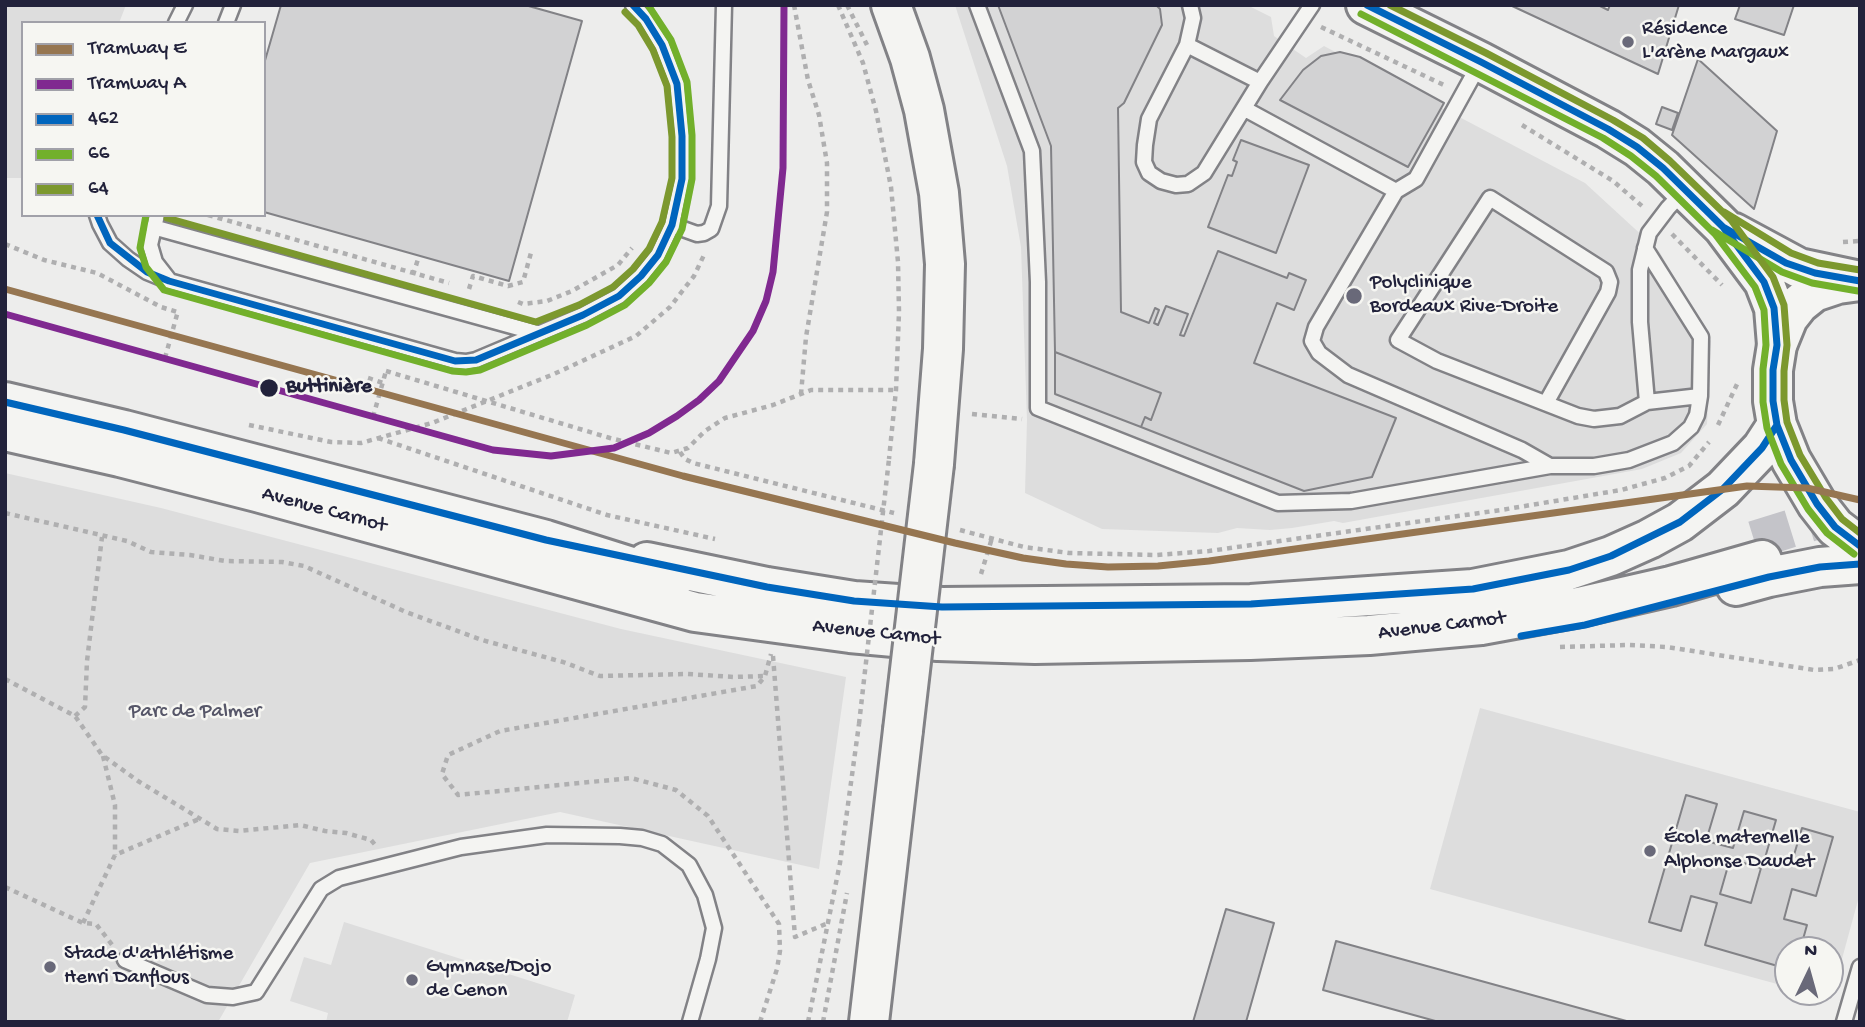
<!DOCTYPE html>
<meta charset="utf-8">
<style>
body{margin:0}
#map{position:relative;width:1865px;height:1027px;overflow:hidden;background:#ededec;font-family:"Gochi Hand",sans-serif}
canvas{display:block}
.frame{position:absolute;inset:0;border:7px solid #22223b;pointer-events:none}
.legend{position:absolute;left:21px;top:21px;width:245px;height:196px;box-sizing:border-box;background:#f6f6f2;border:2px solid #a1a1a9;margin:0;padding:9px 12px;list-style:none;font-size:21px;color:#22223b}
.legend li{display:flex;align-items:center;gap:14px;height:35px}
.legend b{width:35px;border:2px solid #a1a1a9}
.north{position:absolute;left:1774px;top:936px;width:70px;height:70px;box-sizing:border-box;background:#f6f6f2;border:2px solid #a1a1a9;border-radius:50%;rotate:5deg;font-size:19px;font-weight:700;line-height:28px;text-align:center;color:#22223b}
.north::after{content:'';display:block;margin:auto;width:24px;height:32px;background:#696979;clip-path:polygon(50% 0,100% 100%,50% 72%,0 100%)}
</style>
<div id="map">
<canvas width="1865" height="1027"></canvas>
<div class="frame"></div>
<ul class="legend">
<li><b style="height:9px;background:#967651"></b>Tramway E</li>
<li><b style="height:9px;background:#802990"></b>Tramway A</li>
<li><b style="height:9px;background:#0065bd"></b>462</li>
<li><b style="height:9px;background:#72b02b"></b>66</li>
<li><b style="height:9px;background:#7c982e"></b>64</li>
</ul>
<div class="north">N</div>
</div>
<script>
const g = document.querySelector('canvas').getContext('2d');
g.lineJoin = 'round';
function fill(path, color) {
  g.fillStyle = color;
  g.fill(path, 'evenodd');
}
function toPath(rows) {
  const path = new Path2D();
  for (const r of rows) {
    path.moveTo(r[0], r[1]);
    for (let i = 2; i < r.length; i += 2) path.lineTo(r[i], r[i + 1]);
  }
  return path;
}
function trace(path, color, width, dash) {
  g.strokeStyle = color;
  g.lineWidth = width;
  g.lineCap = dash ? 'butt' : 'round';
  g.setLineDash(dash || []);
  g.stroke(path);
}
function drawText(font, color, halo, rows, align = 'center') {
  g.font = font + ' "Gochi Hand",sans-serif';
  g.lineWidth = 5;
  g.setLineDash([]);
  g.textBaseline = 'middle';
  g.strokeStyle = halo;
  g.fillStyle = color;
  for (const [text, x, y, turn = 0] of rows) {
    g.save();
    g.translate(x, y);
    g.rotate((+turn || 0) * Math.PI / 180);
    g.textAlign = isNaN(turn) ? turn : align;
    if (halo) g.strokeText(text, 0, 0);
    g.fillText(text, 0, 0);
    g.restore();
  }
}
fill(toPath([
 [5,5,126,5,119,23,23,23,23,178,5,178],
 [955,5,1247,5,1271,17,1274,36,1306,58,1324,46,1585,183,1659,251,1711,341,1707,424,1681,453,1642,469,1343,523,1334,521,1292,528,1270,530,1237,528,1218,533,1102,529,1025,493,1027,420,1021,247,1007,166],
 [5,473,161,508,621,629,846,677,819,869,560,812,310,863,218,1022,5,1022],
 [1480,708,1860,812,1860,893,1831,999,1805,992,1830,992,1830,950,1788,950,1788,987,1430,889],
 [344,922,575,995,567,1022,326,1022,328,1013,290,1001,304,957,331,965]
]), '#ddd');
const building = toPath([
 [281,5,525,5,582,21,509,281,264,212,264,64,281,5],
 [998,5,1156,5,1160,9,1162,25,1124,103,1118,108,1121,312,1149,323,1155,308,1159,310,1154,323,1158,325,1166,306,1188,314,1180,335,1184,336,1218,251,1287,278,1289,273,1306,280,1294,310,1277,303,1254,363,1396,418,1372,477,1304,491,1141,427,1145,417,1151,420,1161,393,1055,352,1051,146,998,5],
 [1510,5,1598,5,1608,10,1610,5,1679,5,1658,74,1510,5],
 [1740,5,1794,5,1784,35,1735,19,1740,5],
 [1340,52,1360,57,1444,103,1408,167,1280,100,1303,70,1321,56,1340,52],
 [1698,59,1777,131,1754,209,1672,135,1698,59],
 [1662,107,1678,113,1672,130,1656,124,1662,107],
 [1241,140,1309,165,1276,253,1208,227,1228,175,1232,176,1237,162,1233,160,1241,140],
 [1055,352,1161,393,1151,420,1145,417,1141,427,1055,394,1055,352],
 [1686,795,1717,804,1706,841,1733,848,1744,811,1776,820,1765,858,1791,865,1802,828,1833,837,1816,896,1792,889,1784,919,1807,925,1800,950,1788,950,1788,969,1705,945,1717,903,1691,896,1681,931,1649,922,1686,795],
 [1730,859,1761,868,1751,903,1720,894,1730,859],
 [1226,909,1274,923,1246,1022,1193,1022,1226,909],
 [1336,941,1630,1022,1439,1022,1323,990,1336,941]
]);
fill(building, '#d2d2d3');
trace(building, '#828286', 2);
trace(toPath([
 [1754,540,1860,507]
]), '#c4c4c9', 38, [38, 19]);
const lane = toPath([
 [977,5,1032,151,1038,282,1038,408,1278,503,1351,501,1550,466,1594,466,1629,460,1673,443,1691,427,1697,415,1700,396,1701,337,1645,248],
 [1190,5,1193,18,1187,45,1260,82],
 [176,23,185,5],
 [226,23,233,5],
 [1187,45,1149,119,1145,145,1144,162,1149,173,1161,181,1176,185,1188,184,1204,173,1260,82,1312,5],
 [1245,109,1396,191,1416,179,1480,63],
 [1396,191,1316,327,1312,341,1319,353,1348,375,1522,450,1550,466],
 [97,215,100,224,110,243,128,259,147,272,169,281,455,361,466,362,476,360,583,315,619,296,641,276,658,255,672,225,682,179,682,136,677,84,662,45,646,19,633,5],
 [157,215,150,245,155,262,169,280],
 [672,225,697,234,704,233,711,229,719,206,724,5],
 [153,227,537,333],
 [1647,402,1640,322,1640,270,1649,233,1668,208,1684,191],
 [1546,403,1608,292,1610,282,1606,272,1490,198,1398,340,1437,361,1578,416,1594,419,1620,416,1647,402,1700,396],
 [125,960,207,995,233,997,256,992,321,889,339,878,461,847,547,835,620,836,642,838,662,844,689,865,705,895,714,928,708,959,690,1022],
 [1844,1022,1860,967]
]);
const secondary = toPath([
 [891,5,910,58,924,110,939,193,945,264,943,349,934,464],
 [1366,5,1481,62,1608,129,1637,147,1663,168,1723,227,1764,282,1774,308,1777,345],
 [1734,233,1799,268,1860,281],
 [869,1022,903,730]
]);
const primary = toPath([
 [1860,281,1838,284,1814,292,1799,304,1788,318,1777,345,1773,370,1773,401,1777,425,1791,460,1817,504,1835,527,1860,546],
 [5,402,124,430,546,540,673,580],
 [5,431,120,457,257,492,695,612,850,633,938,641,1035,644,1250,640,1369,635,1481,625,1579,607,1671,586,1762,560],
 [647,562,767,587,854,601,942,607,1251,604,1473,589,1569,570,1611,556,1649,539,1680,522,1723,489,1762,448,1777,425],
 [1736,586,1769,577,1820,567,1860,564]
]);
trace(lane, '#828286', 19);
trace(secondary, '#828286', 44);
trace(primary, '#828286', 44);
trace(toPath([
 [794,5,808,80,819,115,827,163,827,212,806,337,801,394],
 [838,5,863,63,876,111,891,187,898,262,899,312,896,390,889,459],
 [847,5,867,45],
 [1321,27,1446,86],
 [1522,125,1613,181,1642,206],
 [208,215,449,283],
 [1672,234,1722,285],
 [1843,242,1860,241],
 [5,244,44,260,97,273,161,307,177,312],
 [413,275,419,256],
 [469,289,473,276,508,286,523,282,532,249],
 [518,302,523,304,547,301,572,291,618,265,632,248],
 [165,358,178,311],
 [386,371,610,438,671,453,688,448,705,431,725,418,773,405,811,390,896,390],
 [368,378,383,383],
 [972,414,1022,419],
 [373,417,386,371],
 [249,425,331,442,361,443,432,423,554,374,636,336,670,307,694,276,704,255],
 [1718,425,1738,382],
 [378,438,607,515,715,539],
 [680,452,685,459,693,463,894,513],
 [5,513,127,541,151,552,190,555,225,561,282,562,304,566,406,612,482,640,563,662,600,676,688,674,734,677,765,676],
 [960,530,1024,547,1069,553,1157,555,1209,551,1501,510,1621,490,1665,478,1689,466,1709,442],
 [981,574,992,538],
 [1560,647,1629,645,1667,647,1814,670,1834,669,1860,660],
 [773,656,795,937,828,923],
 [5,679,75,716,102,755,138,781,217,829,239,831,300,825,325,831,346,833,371,840,377,847],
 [75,716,85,707,87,661,102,537],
 [103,756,115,805,115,855],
 [5,887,83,923,96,924,113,946],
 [83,923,115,855,199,819],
 [760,1022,777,969,780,951,779,924,708,816,676,790,631,778,458,795,442,774,448,755,500,731,757,686,765,676,771,654],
 [808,1022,840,863,859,724],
 [823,1022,847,893]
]), '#afafb0', 4.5, [5, 5]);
trace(lane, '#f4f4f2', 14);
trace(secondary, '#f4f4f2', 38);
trace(primary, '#f4f4f2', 38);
const secondaryBridge = toPath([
 [903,730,934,464]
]);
trace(secondaryBridge, '#828286', 44, []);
trace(toPath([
 [859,724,889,459]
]), '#afafb0', 4.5, [5, 5]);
trace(secondaryBridge, '#f4f4f2', 38);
trace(toPath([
 [97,215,110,243,147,272,169,281,455,361,476,360,583,315,619,296,641,276,658,255,672,225,682,179,682,136,677,84,662,45,646,19,633,5],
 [1723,227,1786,263,1815,273,1860,281],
 [1773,375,1773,401,1777,425,1791,460,1817,504,1835,527,1860,546],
 [5,402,124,430,546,540,767,587,854,601,942,607,1251,604,1473,589,1569,570,1611,556,1680,522,1723,489,1762,448,1777,425,1773,401,1773,370,1777,345,1774,308,1764,282,1723,227,1663,168,1637,147,1608,129,1481,62,1367,5],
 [1521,636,1585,625,1769,577,1820,567,1860,564]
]), '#0065bd', 7);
trace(toPath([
 [1361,14,1603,138,1631,156,1656,176,1715,234,1755,287,1764,310,1766,345,1763,369,1763,402,1767,428,1781,464,1808,509,1827,533,1854,554],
 [146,215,140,248,146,267,164,290,452,371,466,372,480,370,587,325,625,305,649,283,666,262,682,229,692,179,692,135,687,82,671,40,648,5],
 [1712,230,1782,272,1812,283,1858,291]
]), '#72b02b', 7);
trace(toPath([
 [1390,5,1486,53,1613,120,1643,138,1670,161,1731,220,1773,277,1784,305,1787,345,1784,371,1784,400,1787,422,1800,455,1826,498,1842,519,1860,533],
 [1724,212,1791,253,1818,263,1860,270],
 [167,218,536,322,579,305,613,287,633,269,649,249,662,222,672,178,672,137,667,86,653,50,638,25,625,12]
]), '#7c982e', 7);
trace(toPath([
 [5,289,683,476,955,543,1023,558,1066,564,1108,567,1158,566,1209,561,1747,486,1807,488,1860,500]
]), '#967651', 7);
trace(toPath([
 [5,314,493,450,551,456,614,448,649,433,677,416,699,400,719,381,753,331,766,301,773,272,783,168,784,5]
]), '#802990', 7);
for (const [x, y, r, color] of [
 [1628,42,7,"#696979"],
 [1354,296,9,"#696979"],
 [269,388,10,"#22223b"],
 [1650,851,7,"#696979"],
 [50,967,7,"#696979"],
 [412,980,7,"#696979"]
]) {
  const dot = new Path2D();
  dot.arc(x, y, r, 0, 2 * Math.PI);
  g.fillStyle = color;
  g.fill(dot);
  trace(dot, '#f6f6f2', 2.5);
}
drawText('21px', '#22223b', '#f6f6f2', [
 ["Résidence",1642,30],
 ["L'arène Margaux",1642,54],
 ["Polyclinique",1370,284],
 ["Bordeaux Rive-Droite",1370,308],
 ["École maternelle",1664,839],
 ["Alphonse Daudet",1664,863],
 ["Stade d'athlétisme",64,955],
 ["Henri Danflous",64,979],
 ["Gymnase/Dojo",426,968],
 ["de Cenon",426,992]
], 'left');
drawText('bold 21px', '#22223b', '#f6f6f2', [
 ["Buttinière",286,388]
], 'left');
drawText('21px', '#22223b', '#f6f6f2', [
 ["Avenue Carnot",324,511,15],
 ["Avenue Carnot",1442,627,-7],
 ["Avenue Carnot",876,634,6]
]);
drawText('21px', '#565668', '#f6f6f2', [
 ["Parc de Palmer",195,713]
]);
</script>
